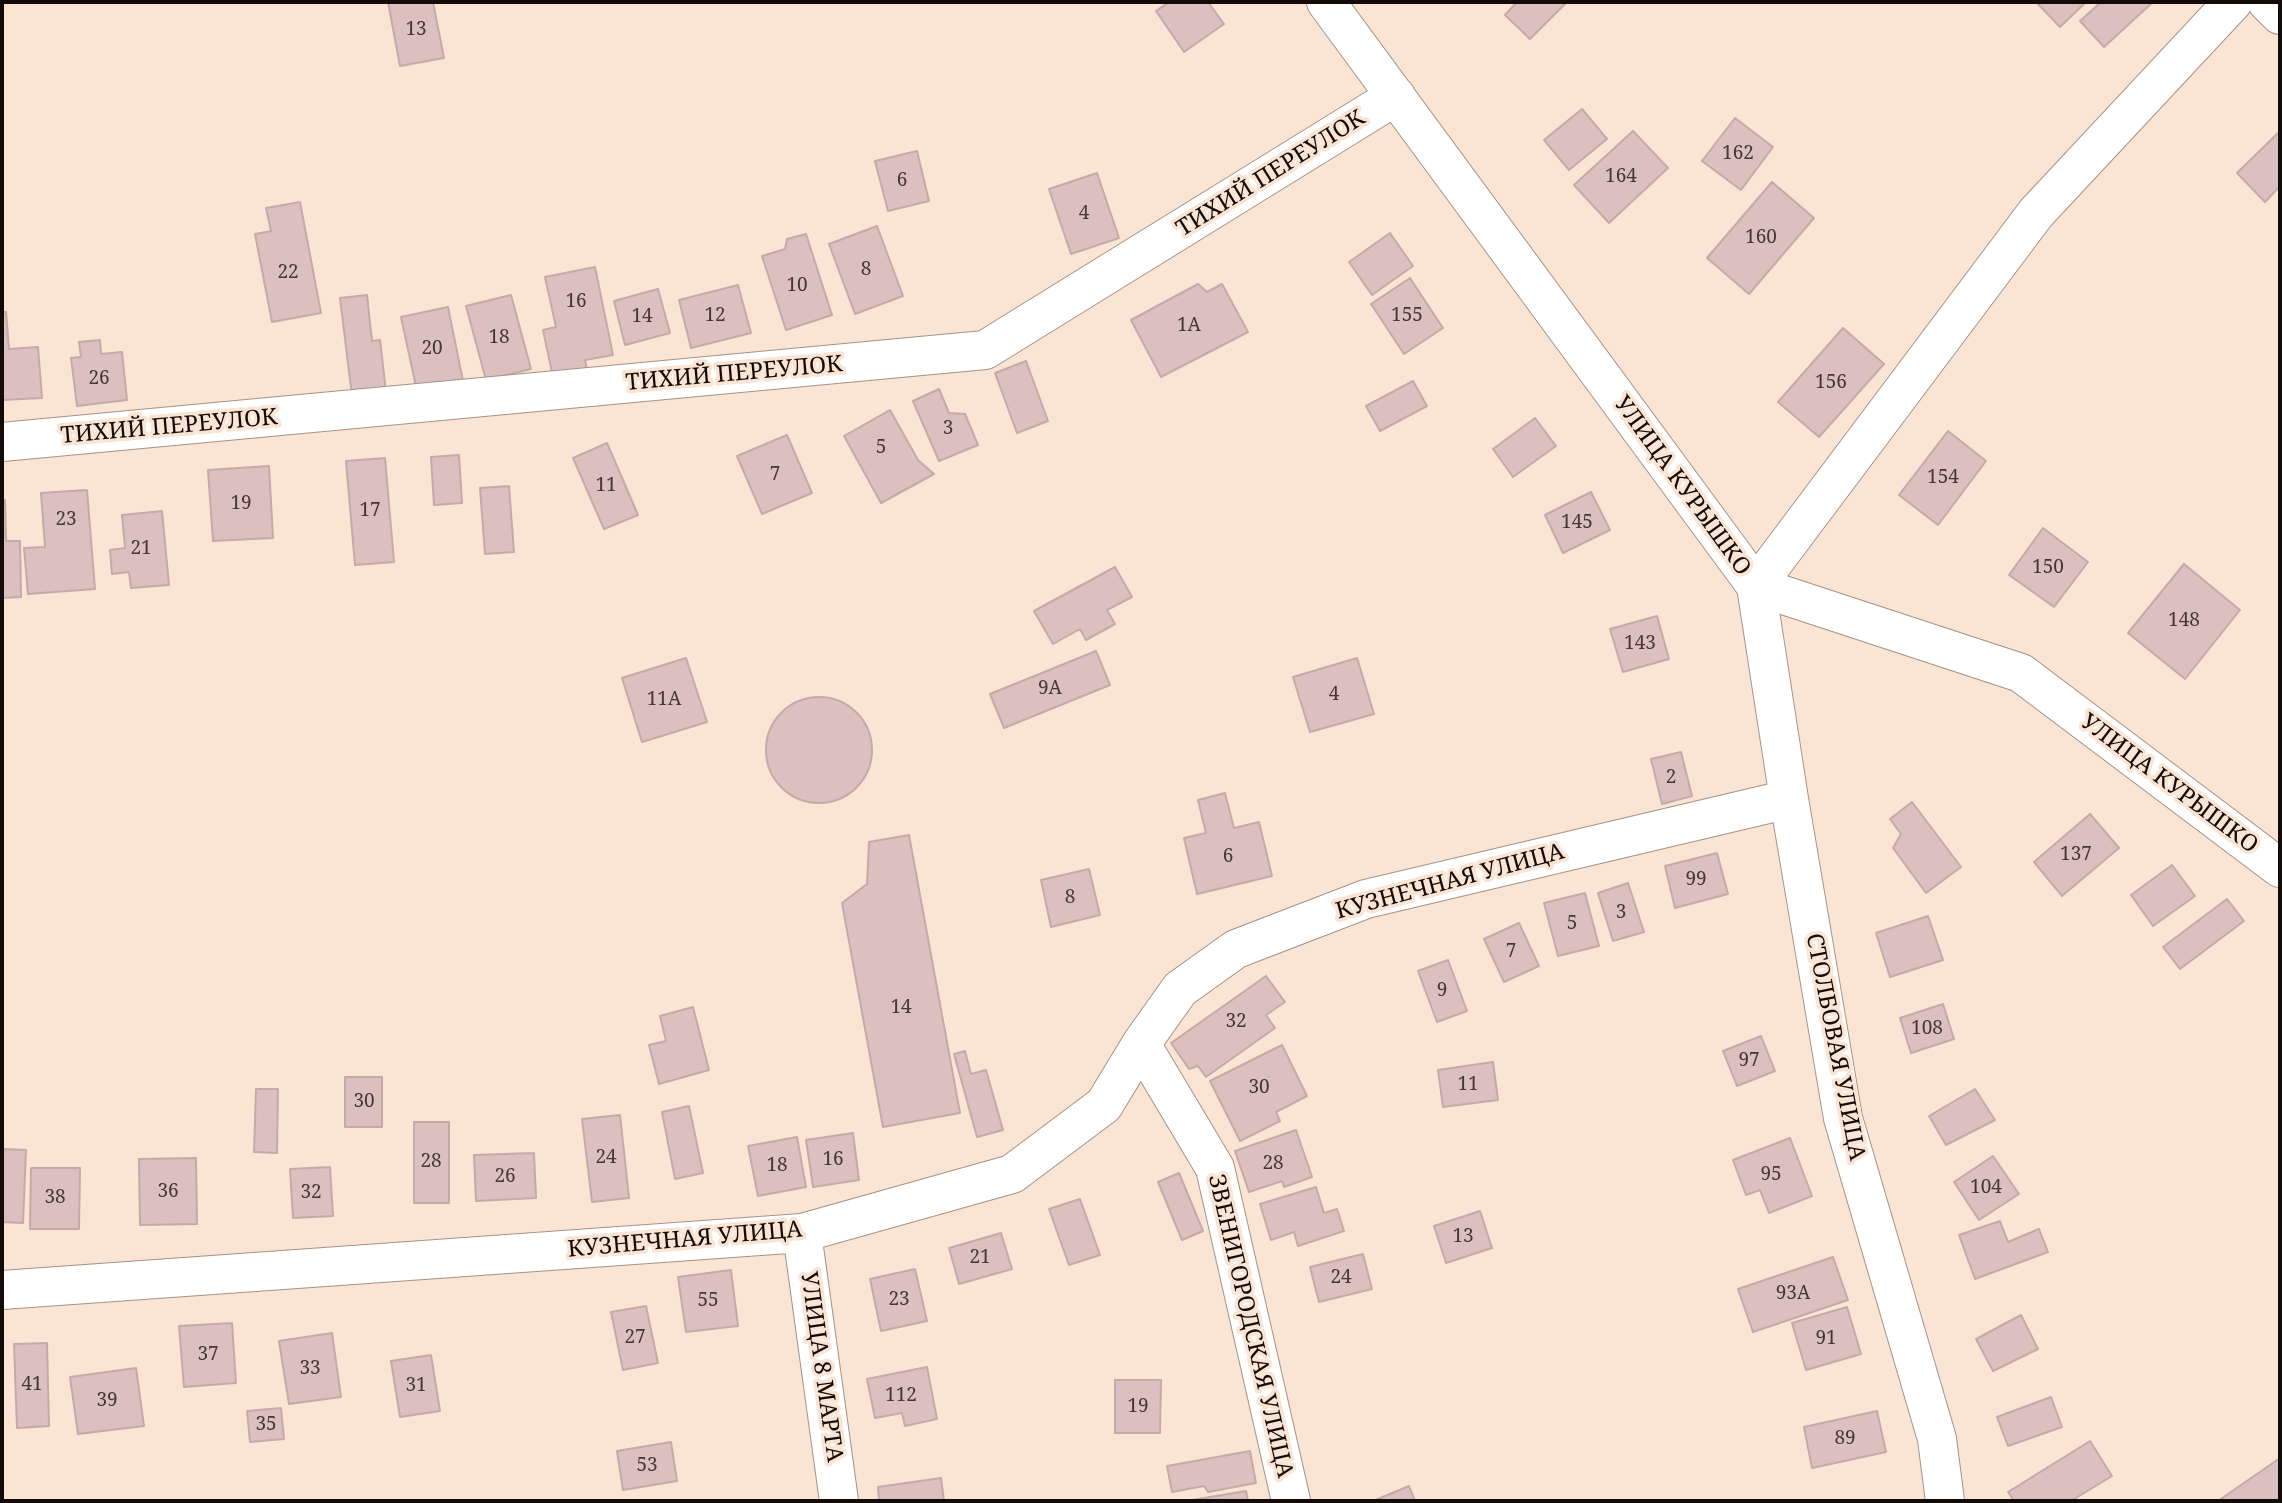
<!DOCTYPE html>
<meta charset="utf-8">
<style>
body{margin:0}
#map{position:relative;width:2282px;height:1503px;overflow:hidden;background:#fae4d4;font-family:"Noto Serif",serif}
canvas{display:block}
.frame{position:absolute;inset:0;border:4px solid #120b07;pointer-events:none}
</style>
<div id="map">
<canvas width="2282" height="1503"></canvas>
<div class="frame"></div>
</div>
<script>
const g = document.querySelector('canvas').getContext('2d');
g.lineJoin = 'round';
function fill(path, color) {
  g.fillStyle = color;
  g.fill(path, 'evenodd');
}
function toPath(rows) {
  const path = new Path2D();
  for (const r of rows) {
    if (r.length === 3) {
      path.moveTo(r[0] + r[2], r[1]);
      path.arc(r[0], r[1], r[2], 0, 2 * Math.PI);
      continue;
    }
    path.moveTo(r[0], r[1]);
    for (let i = 2; i < r.length; i += 2) path.lineTo(r[i], r[i + 1]);
  }
  return path;
}
function trace(path, color, width, dash) {
  g.strokeStyle = color;
  g.lineWidth = width;
  g.lineCap = dash ? 'butt' : 'round';
  g.setLineDash(dash || []);
  g.stroke(path);
}
function drawText(font, color, halo, rows, align = 'center') {
  g.font = font + ' "Noto Serif",serif';
  g.lineWidth = 7;
  g.setLineDash([]);
  g.textBaseline = 'middle';
  g.strokeStyle = halo;
  g.fillStyle = color;
  for (const [text, x, y, turn = 0] of rows) {
    g.save();
    g.translate(x, y);
    g.rotate((+turn || 0) * Math.PI / 180);
    g.textAlign = isNaN(turn) ? turn : align;
    if (halo) g.strokeText(text, 0, 0);
    g.fillText(text, 0, 0);
    g.restore();
  }
}
const building = toPath([
 [388,2,433,2,444,58,400,66,388,2],
 [1169,2,1208,2,1224,24,1184,52,1156,11,1169,2],
 [1517,2,1567,2,1530,39,1505,15,1517,2],
 [2036,2,2086,2,2060,27,2036,2],
 [2101,2,2153,2,2104,47,2080,21,2101,2],
 [1582,109,1607,139,1569,170,1544,140,1582,109],
 [1735,118,1773,147,1741,190,1702,161,1735,118],
 [1633,131,1668,168,1609,223,1574,185,1633,131],
 [2278,133,2280,135,2280,186,2265,202,2237,173,2278,133],
 [917,151,929,201,888,211,875,161,917,151],
 [1097,173,1119,238,1071,254,1049,189,1097,173],
 [1772,182,1814,218,1749,294,1707,258,1772,182],
 [300,202,321,313,272,322,255,234,271,231,266,208,300,202],
 [877,226,903,296,855,314,829,244,877,226],
 [1390,233,1413,266,1372,295,1349,262,1390,233],
 [806,234,832,315,786,330,762,256,785,249,787,239,806,234],
 [595,267,613,355,585,360,588,375,554,382,543,330,556,327,545,277,595,267],
 [1410,278,1443,328,1404,354,1371,304,1410,278],
 [1198,284,1207,292,1222,284,1248,332,1161,377,1131,320,1198,284],
 [738,285,751,333,691,348,679,300,738,285],
 [658,289,670,333,625,345,614,301,658,289],
 [367,295,372,341,380,340,387,400,353,404,340,298,367,295],
 [511,295,531,369,486,380,466,306,511,295],
 [448,307,463,381,417,391,401,317,448,307],
 [2,312,6,312,9,349,38,347,42,398,2,400,2,312],
 [1843,328,1884,364,1819,437,1778,402,1843,328],
 [100,340,101,354,122,352,127,400,77,406,71,358,81,357,79,342,100,340],
 [1026,361,1048,421,1017,433,995,373,1026,361],
 [1413,381,1427,406,1380,431,1366,406,1413,381],
 [939,389,949,413,965,414,978,445,939,461,913,401,939,389],
 [890,410,918,460,934,474,881,503,844,436,890,410],
 [1535,418,1556,446,1513,477,1493,449,1535,418],
 [1948,431,1986,461,1938,525,1899,495,1948,431],
 [787,435,812,493,762,514,737,456,787,435],
 [607,443,638,515,604,529,573,458,607,443],
 [459,455,462,503,434,505,431,457,459,455],
 [385,458,394,562,355,565,346,461,385,458],
 [269,466,273,538,213,541,208,470,269,466],
 [509,486,514,552,485,554,480,488,509,486],
 [87,490,95,589,28,594,24,548,45,547,41,493,87,490],
 [1591,492,1610,530,1563,553,1545,515,1591,492],
 [5,500,6,541,20,541,21,597,2,598,2,501,5,500],
 [162,511,169,585,131,588,129,572,112,574,110,550,125,548,122,515,162,511],
 [2043,528,2088,562,2054,607,2009,575,2043,528],
 [2184,564,2240,610,2185,679,2128,633,2184,564],
 [1115,567,1132,597,1107,610,1115,624,1086,640,1080,629,1053,644,1034,611,1115,567],
 [1657,616,1669,659,1623,672,1610,629,1657,616],
 [1096,651,1110,685,1004,728,990,694,1096,651],
 [686,658,707,722,642,742,622,678,686,658],
 [1357,658,1374,714,1310,732,1293,677,1357,658],
 [819,750,53],
 [1681,752,1692,796,1662,804,1651,759,1681,752],
 [1225,793,1234,828,1259,822,1272,876,1197,894,1184,838,1206,833,1198,800,1225,793],
 [1912,802,1961,867,1926,893,1893,848,1901,834,1890,819,1912,802],
 [2090,814,2119,848,2062,896,2034,862,2090,814],
 [909,835,960,1113,883,1127,842,903,867,884,869,842,909,835],
 [1717,853,1728,894,1675,908,1665,866,1717,853],
 [2172,865,2195,896,2153,926,2131,895,2172,865],
 [1089,869,1100,915,1051,927,1041,880,1089,869],
 [1628,883,1644,932,1613,941,1598,893,1628,883],
 [1585,893,1599,946,1558,956,1544,903,1585,893],
 [2227,899,2244,921,2180,969,2163,947,2227,899],
 [1928,916,1943,960,1890,977,1876,933,1928,916],
 [1519,923,1539,966,1504,982,1484,939,1519,923],
 [1448,960,1467,1011,1437,1022,1418,971,1448,960],
 [1266,976,1285,1002,1266,1015,1275,1028,1206,1077,1198,1066,1189,1069,1171,1043,1266,976],
 [1943,1004,1954,1039,1911,1053,1900,1018,1943,1004],
 [693,1007,709,1070,659,1084,649,1045,666,1041,660,1016,693,1007],
 [1761,1036,1775,1071,1737,1086,1723,1051,1761,1036],
 [1282,1045,1307,1096,1276,1112,1280,1121,1240,1141,1210,1081,1282,1045],
 [965,1051,971,1074,986,1070,1003,1130,977,1137,954,1054,965,1051],
 [1493,1062,1498,1100,1443,1107,1438,1070,1493,1062],
 [345,1077,382,1077,382,1127,345,1127,345,1077],
 [256,1089,278,1089,277,1153,254,1152,256,1089],
 [1975,1089,1995,1120,1946,1145,1929,1116,1975,1089],
 [689,1106,703,1173,675,1179,662,1112,689,1106],
 [620,1115,629,1198,592,1202,582,1119,620,1115],
 [414,1122,449,1122,449,1203,414,1203,414,1122],
 [1296,1130,1312,1177,1284,1187,1282,1181,1249,1192,1235,1151,1296,1130],
 [853,1133,859,1180,813,1187,806,1140,853,1133],
 [797,1137,806,1187,758,1196,748,1146,797,1137],
 [1790,1138,1812,1196,1769,1213,1760,1190,1746,1195,1733,1160,1790,1138],
 [2,1149,26,1150,23,1223,2,1222,2,1149],
 [534,1153,536,1198,476,1201,474,1155,534,1153],
 [1993,1156,2019,1194,1979,1220,1954,1182,1993,1156],
 [196,1158,197,1224,140,1225,139,1159,196,1158],
 [330,1167,333,1216,293,1218,290,1169,330,1167],
 [31,1168,80,1168,79,1229,30,1229,31,1168],
 [1179,1173,1203,1231,1182,1240,1158,1182,1179,1173],
 [1316,1187,1324,1213,1337,1209,1344,1231,1298,1246,1294,1232,1271,1240,1260,1204,1316,1187],
 [1080,1199,1100,1255,1069,1265,1049,1209,1080,1199],
 [1480,1211,1492,1248,1446,1263,1434,1226,1480,1211],
 [2000,1221,2008,1242,2039,1229,2048,1252,1975,1279,1959,1235,2000,1221],
 [1001,1233,1012,1269,959,1284,949,1248,1001,1233],
 [1363,1254,1372,1289,1319,1302,1310,1267,1363,1254],
 [1833,1257,1848,1300,1753,1332,1738,1289,1833,1257],
 [915,1269,927,1321,881,1331,870,1279,915,1269],
 [731,1270,738,1326,686,1332,678,1277,731,1270],
 [646,1306,658,1363,623,1370,611,1312,646,1306],
 [1847,1307,1861,1354,1806,1370,1792,1323,1847,1307],
 [2021,1315,2038,1349,1993,1371,1976,1339,2021,1315],
 [232,1323,236,1383,184,1387,179,1326,232,1323],
 [332,1333,341,1397,289,1404,279,1341,332,1333],
 [47,1343,49,1426,17,1428,14,1344,47,1343],
 [431,1355,440,1411,400,1417,391,1361,431,1355],
 [927,1367,937,1419,905,1426,902,1413,875,1418,867,1379,927,1367],
 [136,1368,144,1426,78,1434,70,1377,136,1368],
 [1115,1380,1161,1380,1160,1433,1115,1433,1115,1380],
 [2051,1397,2062,1427,2008,1446,1997,1417,2051,1397],
 [281,1408,284,1439,250,1442,247,1411,281,1408],
 [1877,1411,1886,1452,1812,1468,1804,1427,1877,1411],
 [2090,1441,2112,1476,2071,1501,2014,1501,2008,1492,2090,1441],
 [671,1442,677,1481,623,1490,617,1451,671,1442],
 [1250,1451,1256,1483,1208,1492,1204,1486,1172,1492,1167,1466,1250,1451],
 [2280,1458,2280,1501,2218,1501,2280,1458],
 [941,1478,944,1501,879,1501,878,1487,941,1478],
 [1409,1486,1415,1501,1373,1501,1409,1486],
 [1246,1491,1248,1501,1192,1501,1192,1500,1246,1491]
]);
fill(building, '#dcc0bf');
trace(building, '#c5aaa8', 2);
const minor = toPath([
 [1326,2,1756,586,2021,673,2280,868],
 [2267,2,2280,15],
 [2,442,985,350,1396,96],
 [1756,586,1789,799,1843,1118,1937,1439,1945,1501],
 [1756,586,2036,213,2233,2],
 [1141,1044,1215,1168,1291,1501],
 [802,1233,839,1501],
 [2,1290,802,1233,1012,1174,1104,1105,1141,1044,1180,989,1236,949,1366,899,1789,799]
]);
trace(minor, '#a69284', 40);
trace(minor, '#fff', 38);
drawText('19px', '#443835', null, [
 ["13",416,30],
 ["162",1738,154],
 ["164",1621,177],
 ["6",902,181],
 ["4",1084,214],
 ["160",1761,238],
 ["8",866,270],
 ["22",288,273],
 ["10",797,286],
 ["16",576,302],
 ["12",715,316],
 ["155",1407,316],
 ["14",642,317],
 ["1А",1189,326],
 ["18",499,338],
 ["20",432,349],
 ["26",99,379],
 ["156",1831,383],
 ["3",948,429],
 ["5",881,448],
 ["7",775,475],
 ["154",1943,478],
 ["11",606,486],
 ["19",241,504],
 ["17",370,511],
 ["23",66,520],
 ["145",1577,523],
 ["21",141,549],
 ["150",2048,568],
 ["148",2184,621],
 ["143",1640,644],
 ["9А",1050,689],
 ["4",1334,695],
 ["11А",664,700],
 ["2",1671,778],
 ["137",2076,855],
 ["6",1228,857],
 ["99",1696,880],
 ["8",1070,898],
 ["3",1621,913],
 ["5",1572,924],
 ["7",1511,952],
 ["9",1442,991],
 ["14",901,1008],
 ["32",1236,1022],
 ["108",1927,1029],
 ["97",1749,1061],
 ["11",1468,1085],
 ["30",1259,1088],
 ["30",364,1102],
 ["24",606,1158],
 ["16",833,1160],
 ["28",431,1162],
 ["28",1273,1164],
 ["18",777,1166],
 ["95",1771,1175],
 ["26",505,1177],
 ["104",1986,1188],
 ["36",168,1192],
 ["32",311,1193],
 ["38",55,1198],
 ["13",1463,1237],
 ["21",980,1258],
 ["24",1341,1278],
 ["93А",1793,1294],
 ["23",899,1300],
 ["55",708,1301],
 ["27",635,1338],
 ["91",1826,1339],
 ["37",208,1355],
 ["33",310,1369],
 ["41",32,1385],
 ["31",416,1386],
 ["112",901,1396],
 ["39",107,1401],
 ["19",1138,1407],
 ["35",266,1425],
 ["89",1845,1439],
 ["53",647,1466]
]);
drawText('23px', '#120b07', '#fae4d4', [
 ["ТИХИЙ ПЕРЕУЛОК",1271,174,-32],
 ["ТИХИЙ ПЕРЕУЛОК",734,374,-5],
 ["ТИХИЙ ПЕРЕУЛОК",169,427,-5],
 ["УЛИЦА КУРЫШКО",1682,486,54],
 ["УЛИЦА КУРЫШКО",2169,784,37],
 ["КУЗНЕЧНАЯ УЛИЦА",1450,882,-15],
 ["СТОЛБОВАЯ УЛИЦА",1835,1047,79],
 ["КУЗНЕЧНАЯ УЛИЦА",685,1240,-5],
 ["ЗВЕНИГОРОДСКАЯ УЛИЦА",1250,1326,77],
 ["УЛИЦА 8 МАРТА",821,1367,82]
]);
</script>
